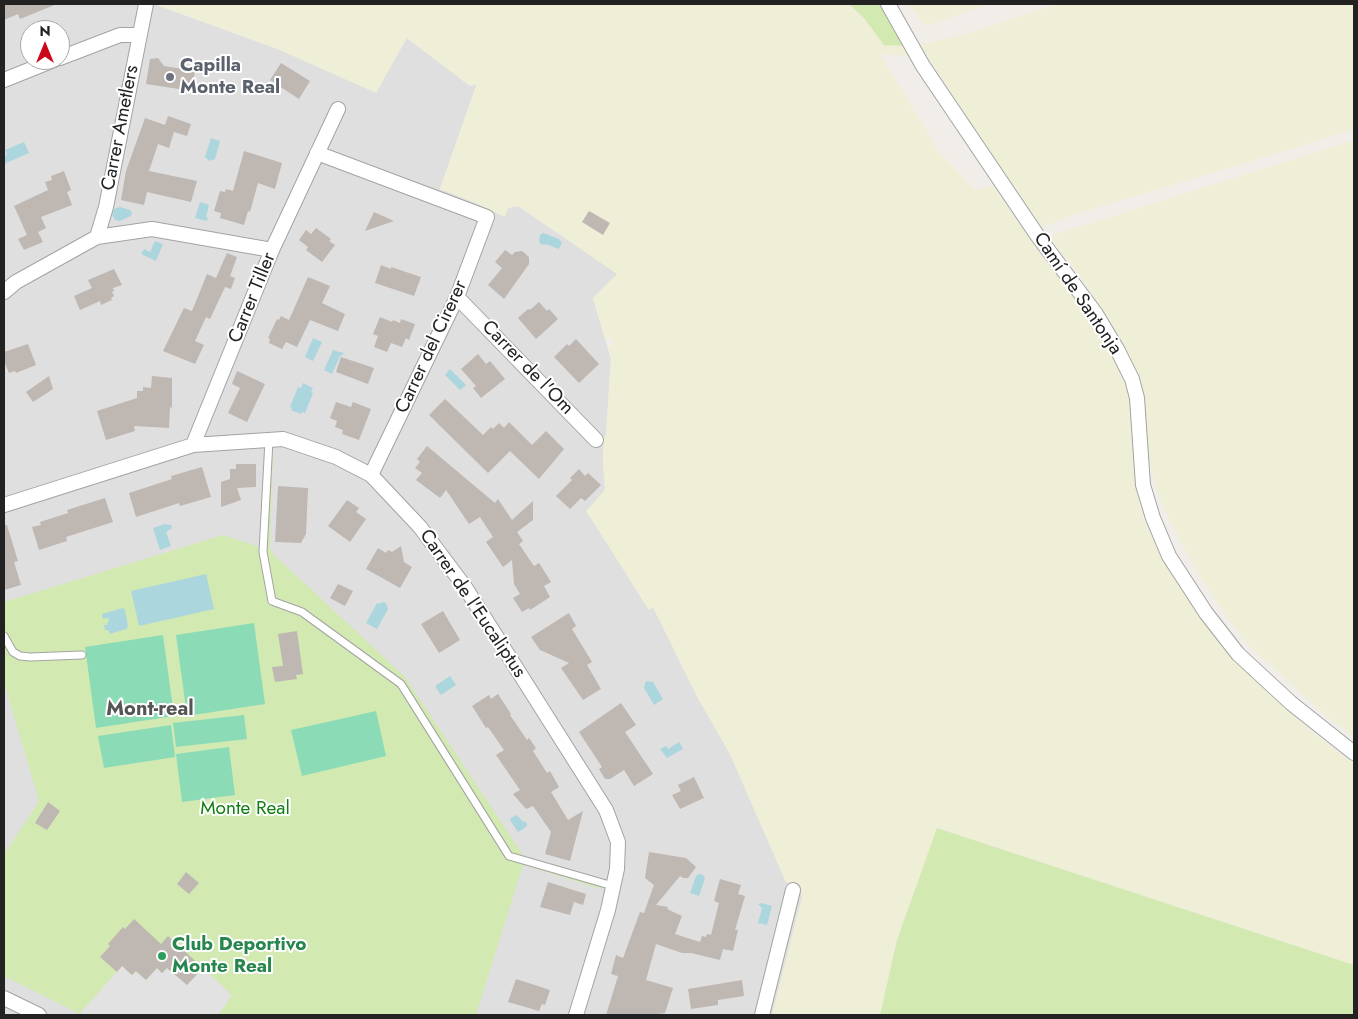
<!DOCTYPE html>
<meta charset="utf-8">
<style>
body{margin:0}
#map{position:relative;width:1358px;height:1019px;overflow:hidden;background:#f1eee9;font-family:Jost,sans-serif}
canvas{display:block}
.frame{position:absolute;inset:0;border:5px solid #222;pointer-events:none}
.north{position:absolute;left:20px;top:20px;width:50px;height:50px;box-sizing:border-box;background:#fff;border:1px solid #a7a7a7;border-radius:50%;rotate:0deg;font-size:14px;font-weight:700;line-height:20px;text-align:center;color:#222}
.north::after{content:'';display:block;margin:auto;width:18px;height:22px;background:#cb0819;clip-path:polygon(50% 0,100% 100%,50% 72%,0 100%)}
</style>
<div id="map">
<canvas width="1358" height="1019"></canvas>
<div class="frame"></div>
<div class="north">N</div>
</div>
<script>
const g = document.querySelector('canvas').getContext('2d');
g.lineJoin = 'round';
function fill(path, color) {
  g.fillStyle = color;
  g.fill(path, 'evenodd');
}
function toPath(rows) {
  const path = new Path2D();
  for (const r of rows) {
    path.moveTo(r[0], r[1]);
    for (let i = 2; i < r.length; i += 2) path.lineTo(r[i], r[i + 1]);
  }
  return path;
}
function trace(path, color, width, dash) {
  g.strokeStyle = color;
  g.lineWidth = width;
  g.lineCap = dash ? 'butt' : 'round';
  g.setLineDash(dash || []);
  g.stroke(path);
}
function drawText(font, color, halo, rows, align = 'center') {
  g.font = font + ' Jost,sans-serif';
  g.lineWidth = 4;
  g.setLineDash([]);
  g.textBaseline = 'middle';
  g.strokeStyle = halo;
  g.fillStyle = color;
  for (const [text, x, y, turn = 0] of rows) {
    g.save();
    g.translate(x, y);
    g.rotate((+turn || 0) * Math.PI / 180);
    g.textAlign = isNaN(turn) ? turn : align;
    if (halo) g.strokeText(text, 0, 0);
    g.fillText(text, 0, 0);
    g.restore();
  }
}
fill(toPath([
 [4,4,154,4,275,48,407,38,470,86,477,83,440,189,476,203,504,216,508,208,518,206,618,274,593,298,611,359,606,435,604,437,603,462,605,490,604,492,622,566,648,609,653,607,698,698,730,754,786,882,800,885,802,897,772,1015,4,1015],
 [30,30,60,30,60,60,30,60]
]), '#e0dfdf');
fill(toPath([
 [154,4,849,4,864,18,905,46,910,56,880,54,940,153,975,190,994,186,1019,223,1091,315,1112,351,1129,394,1132,411,1135,486,1144,520,1161,557,1186,596,1215,635,1253,678,1313,733,1354,764,1354,965,938,828,897,940,880,1015,772,1015,802,897,800,886,786,882,730,754,698,698,653,607,649,610,586,511,605,490,603,462,604,437,606,435,611,359,608,347,613,345,610,337,605,338,593,298,617,274,518,206,508,208,505,217,476,203,440,189,477,84,470,86,407,38,376,93,275,48],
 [908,4,989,4,926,26],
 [1057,4,1354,4,1354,129,1305,145,1076,214,1043,227,1027,208,975,131,920,44,966,34],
 [1354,140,1354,737,1330,719,1250,647,1228,619,1205,585,1169,520,1155,485,1148,453,1142,388,1138,374,1125,347,1096,300,1050,236]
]), '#efeed6');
fill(toPath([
 [849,4,879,4,905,46,884,45,864,18],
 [262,453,273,455,270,548,273,554,405,677,525,858,601,881,601,889,523,865,476,1015,82,1015,4,976,4,855,39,801,4,683,4,602,223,535,259,547,264,463,264,456],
 [937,828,1354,965,1354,1015,880,1015,897,940]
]), '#d2e9b2');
fill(toPath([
 [254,623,265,704,187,716,176,635],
 [163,635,174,716,96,728,85,647],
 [376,711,386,756,302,776,291,730],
 [244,715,247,739,176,747,173,723],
 [171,725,175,757,104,768,98,736],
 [229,747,235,795,182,802,176,754]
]), '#8bdcb6');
fill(toPath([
 [122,966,132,975,136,972,146,980,157,968,162,973,167,968,187,985,203,968,232,995,218,1015,85,1015,80,1013]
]), '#e2e2e2');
fill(toPath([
 [211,138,220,141,215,159,209,161,205,157],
 [24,142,29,153,4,164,4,157,7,154,5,150],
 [200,202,209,205,206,217,208,218,207,221,195,218],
 [120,207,130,210,132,213,131,216,120,221,115,220,112,214,114,209],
 [543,233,559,239,562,243,560,247,558,249,549,245,540,244,539,240,540,235],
 [155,241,163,244,156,261,141,254,144,249,150,252],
 [313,338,322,342,313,361,305,357],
 [333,350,339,352,342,352,344,354,340,356,332,374,324,370],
 [450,369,466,385,460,390,445,375],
 [303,383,313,388,311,392,313,393,305,413,302,412,301,414,291,410,292,408,290,407,298,387,301,388],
 [164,524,171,525,172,528,166,532,171,546,160,550,153,528],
 [206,574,214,609,139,626,131,591],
 [382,602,386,603,388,609,377,629,366,623,377,603,380,604],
 [123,608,125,610,128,626,126,629,110,634,108,630,105,630,104,625,107,625,109,619,107,618,103,619,102,614],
 [450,676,456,685,441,695,435,686],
 [647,681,653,682,663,699,654,705,644,688,645,683],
 [679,742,683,749,667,758,660,749,666,746,668,749],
 [517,815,522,821,526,822,527,825,526,827,518,832,510,820,511,818],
 [699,874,702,874,705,878,699,896,690,893,696,876],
 [761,903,772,906,767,925,758,923,762,908,758,904]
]), '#acd6dd');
fill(toPath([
 [4,4,57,4,20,19,18,14,4,20],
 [158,58,164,66,195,71,192,91,146,84,150,59],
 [281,63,310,81,299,99,270,80],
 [168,116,191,124,187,136,174,132,169,148,158,144,149,171,197,181,191,202,147,192,144,205,121,200,126,171,145,118,165,125],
 [244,151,282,163,275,189,258,183,250,212,248,211,244,225,220,218,221,213,214,211,220,191,225,192,226,189,233,191],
 [64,171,71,190,67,192,72,205,41,217,46,228,38,232,43,242,24,250,18,239,27,235,14,206,48,190,45,182,52,180,51,176],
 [589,211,610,223,603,235,582,222],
 [374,212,394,221,365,231],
 [316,228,331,239,329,241,335,245,322,262,306,250,308,247,299,240,306,230,311,234],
 [505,250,512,255,515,252,522,251,529,257,529,264,504,299,488,285,502,268,495,262],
 [227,253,237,257,230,276,235,278,231,289,225,287,210,319,206,317,195,341,204,345,195,364,163,351,184,308,192,311,207,274,216,278],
 [381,265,391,269,391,267,421,277,414,296,375,283],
 [114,269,122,285,113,288,114,291,112,292,114,296,111,298,112,300,101,305,100,301,80,310,74,296,92,288,88,280],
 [308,277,330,286,322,303,345,314,338,331,310,320,297,347,286,342,282,349,269,343,270,339,268,338,277,319,279,320,281,316,289,320],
 [539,302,547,311,549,309,558,319,536,339,518,318,528,309,530,310],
 [380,317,392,322,393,320,400,323,401,319,415,324,409,340,406,338,402,347,391,343,387,352,374,347,378,336,373,334],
 [576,339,599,364,579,383,554,357,567,344,569,346],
 [28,344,36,365,16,373,15,371,9,373,4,361,4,352],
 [478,354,486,364,490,361,505,379,481,398,473,388,476,386,461,369],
 [341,357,374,368,368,384,336,372],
 [237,371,265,384,247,422,228,413,240,388,232,384],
 [49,376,53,389,33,402,26,392],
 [152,376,172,378,172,408,170,407,169,428,134,426,135,431,106,440,97,411,137,398,137,391,143,391,143,387,151,388],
 [445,399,483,435,491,427,493,429,499,423,504,428,509,422,532,445,546,431,564,449,539,479,510,451,488,473,429,415],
 [336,402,351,407,353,402,371,409,359,440,342,434,343,430,335,427,337,421,330,418],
 [427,446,495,503,498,499,512,520,533,501,533,520,517,532,523,541,519,544,534,566,539,563,551,582,544,586,550,597,530,610,529,608,522,612,513,598,520,594,514,584,512,560,503,567,486,542,493,537,480,517,469,524,446,490,440,498,416,480,422,473,415,468,420,462,417,459],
 [236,464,256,464,256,487,237,488,241,500,221,507,221,482,230,479,230,469,236,469],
 [202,467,211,497,180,506,179,503,136,517,129,493,172,479,171,476],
 [579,469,585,476,588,473,601,485,585,501,581,498,570,509,556,496,572,480,570,478],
 [278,486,308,488,306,534,301,543,275,542],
 [105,498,113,522,66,537,67,541,39,550,32,527,41,525,40,522,68,513,67,510],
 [347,500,359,508,356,512,366,519,350,542,328,526],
 [4,525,7,525,18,561,14,562,21,585,4,590],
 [401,546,404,562,412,567,400,588,366,569,378,548,386,553,388,550,392,552],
 [338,584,353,591,345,606,330,598],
 [443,611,460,640,439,653,421,624],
 [569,613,576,626,572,629,592,662,587,665,601,689,583,700,561,668,569,663,540,650,531,637],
 [297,631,303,674,296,675,297,679,275,682,272,667,283,666,278,634],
 [498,694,511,714,510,715,527,740,529,738,536,748,533,751,547,773,550,771,559,787,551,792,568,820,583,811,570,861,545,854,551,832,533,806,526,809,513,794,520,790,496,755,504,750,488,727,486,728,472,706,489,695,491,699],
 [621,703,636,725,625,732,653,774,634,786,624,770,610,779,605,779,599,769,602,767,579,732],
 [694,777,704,798,680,809,672,795,681,791,678,785],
 [48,802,60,811,47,830,35,823],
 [649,852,686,858,696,867,688,878,683,878,680,876,656,905,668,907,667,909,682,916,675,934,700,942,702,936,706,937,707,934,711,935,719,903,714,901,720,879,741,885,738,894,745,896,735,930,738,930,733,951,723,949,720,960,691,953,682,953,656,944,646,980,673,988,665,1013,652,1015,606,1015,618,976,611,974,616,955,623,958,640,912,644,913,654,885,645,878],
 [186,872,199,883,189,894,177,884],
 [548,882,586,894,583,905,574,902,570,915,540,907],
 [134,919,161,944,168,936,203,968,187,985,167,968,162,973,157,968,146,980,136,971,132,975,122,966,117,972,100,957,110,946,108,944,123,927,125,929],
 [516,979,550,990,545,1005,542,1004,539,1011,508,1002],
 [742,980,744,996,718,1000,718,1005,691,1009,688,989]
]), '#bfb7b2');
const lane = toPath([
 [269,440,263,552,272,601,302,612,401,684,509,856,613,886],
 [4,636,13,652,20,656,30,657,82,655]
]);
const street = toPath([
 [888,4,923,66,1037,235,1096,314,1117,349,1132,379,1137,398,1143,485,1153,518,1169,556,1206,613,1238,654,1291,703,1354,753],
 [60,58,120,35,140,35],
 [4,80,54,60],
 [317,153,487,217,457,297,371,475],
 [97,237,106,207,146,4],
 [4,292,16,282,97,237,152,229,272,250],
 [457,297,596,440],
 [193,445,272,250,338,109],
 [4,505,193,445,283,439,336,457,371,475,420,527,465,587,606,810,618,842,617,869,608,910,576,1015],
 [4,998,39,1015],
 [762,1015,793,890]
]);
trace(lane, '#a3a3a3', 9);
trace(street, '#a3a3a3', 16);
trace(lane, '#fff', 7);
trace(street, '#fff', 14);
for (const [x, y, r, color] of [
 [170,77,5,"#6b7280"],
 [162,956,5,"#2e9e5b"]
]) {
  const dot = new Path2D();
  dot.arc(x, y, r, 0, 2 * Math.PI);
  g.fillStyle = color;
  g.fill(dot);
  trace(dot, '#fff', 2);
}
drawText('bold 19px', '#5b616d', '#fff', [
 ["Capilla",180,66],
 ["Monte Real",180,88]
], 'left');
drawText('19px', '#222', '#fff', [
 ["Carrer Ametlers",121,128,-79],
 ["Camí de Santonja",1077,294,56],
 ["Carrer Tiller",253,298,-68],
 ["Carrer del Cirerer",432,347,-65],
 ["Carrer de l'Om",527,368,46],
 ["Carrer de l'Eucaliptus",472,604,56]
]);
drawText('19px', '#117f11', '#fff', [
 ["Monte Real",245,809]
]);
drawText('bold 19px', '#27864d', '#fff', [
 ["Club Deportivo",172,945],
 ["Monte Real",172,967]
], 'left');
drawText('bold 20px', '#555', '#fff', [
 ["Mont-real",150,710]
]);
</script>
